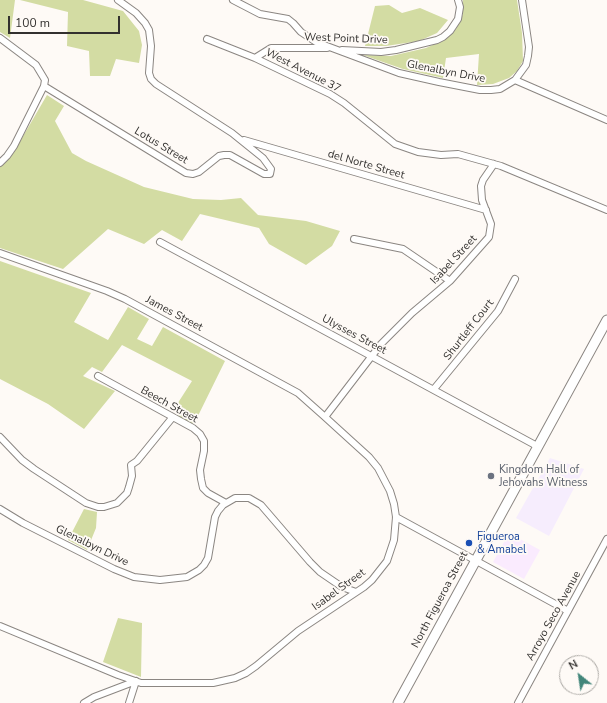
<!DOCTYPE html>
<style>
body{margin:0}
#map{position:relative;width:607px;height:703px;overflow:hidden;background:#fefaf6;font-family:"Nunito Sans",sans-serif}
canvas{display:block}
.north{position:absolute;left:559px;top:655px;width:40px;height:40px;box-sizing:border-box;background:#fefaf6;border:1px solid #adaaa6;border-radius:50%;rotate:330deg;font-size:11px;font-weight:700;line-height:16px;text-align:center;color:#33312f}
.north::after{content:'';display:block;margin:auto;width:14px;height:18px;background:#42867a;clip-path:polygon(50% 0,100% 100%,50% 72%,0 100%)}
.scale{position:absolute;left:8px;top:16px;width:112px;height:18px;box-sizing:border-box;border:2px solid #33312f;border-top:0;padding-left:5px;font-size:12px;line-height:14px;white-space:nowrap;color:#33312f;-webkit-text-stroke:3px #fefaf6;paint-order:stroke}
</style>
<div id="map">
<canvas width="607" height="703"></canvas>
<div class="north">N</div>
<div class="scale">100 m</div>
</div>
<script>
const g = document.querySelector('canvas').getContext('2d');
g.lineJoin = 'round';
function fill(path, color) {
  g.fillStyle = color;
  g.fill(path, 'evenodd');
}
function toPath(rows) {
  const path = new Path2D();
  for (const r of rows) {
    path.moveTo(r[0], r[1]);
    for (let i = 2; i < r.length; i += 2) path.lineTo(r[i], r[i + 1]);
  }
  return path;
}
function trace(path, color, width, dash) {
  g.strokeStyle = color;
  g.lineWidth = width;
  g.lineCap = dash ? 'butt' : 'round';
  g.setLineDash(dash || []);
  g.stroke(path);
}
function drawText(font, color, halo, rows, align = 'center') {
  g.font = font + ' "Nunito Sans",sans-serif';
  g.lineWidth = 3.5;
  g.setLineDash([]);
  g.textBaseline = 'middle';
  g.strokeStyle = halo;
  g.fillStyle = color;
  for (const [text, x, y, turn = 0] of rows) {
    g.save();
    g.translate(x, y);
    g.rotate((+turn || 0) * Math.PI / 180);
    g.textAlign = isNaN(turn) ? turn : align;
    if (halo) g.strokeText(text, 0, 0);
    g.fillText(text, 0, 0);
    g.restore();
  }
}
fill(toPath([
 [550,458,584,469,549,536,516,518]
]), '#f6edfd');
fill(toPath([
 [509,533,540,550,524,579,493,562]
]), '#faebfe');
fill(toPath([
 [0,0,15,0,10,38,0,32],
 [20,0,83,0,123,11,139,31,142,45,139,63,116,59,110,76,90,76,89,51,67,46,68,12],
 [463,0,517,0,522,33,523,61,517,71,509,78,493,84,477,85,479,54,446,58,443,78,403,69,363,55,391,56,426,48,444,40,456,29,463,14],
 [389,5,402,13,420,8,448,20,437,33,419,41,386,46,365,46,375,6],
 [47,95,64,106,55,121,72,153,86,161,144,187,193,199,221,200,241,198,258,215,306,221,340,231,332,246,306,265,269,244,259,228,200,214,182,241,162,230,144,244,108,229,63,269,0,248,0,165,15,150],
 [0,261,91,293,74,322,108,340,128,307,149,319,137,339,152,346,163,327,225,361,194,424,179,417,174,409,192,381,122,345,102,372,92,367,83,376,115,391,84,429,48,404,0,379],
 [84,509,97,512,96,528,87,550,68,540],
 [118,618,142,623,141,677,103,662]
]), '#d3dca3');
const street = toPath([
 [233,0,260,14,288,19,293,23,301,32,316,42,399,73,439,82,480,90,491,90,500,89,515,80,526,65,528,56,529,47,522,0],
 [0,38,36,65,45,80,44,86,14,146,7,156,0,163],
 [207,39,255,58,330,94,344,103,395,144,418,152,441,155,458,154,501,166,607,210],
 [342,50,381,52,396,50,437,40,443,37,450,31,458,19,460,7,458,0],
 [255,58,271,48,327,48],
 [515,80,607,120],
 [44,86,186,173,193,174,199,172,219,156,224,155,230,155,264,174,270,174,271,169,263,158,232,133,156,84,151,79,149,73,151,46,149,30,145,23,136,13,118,0],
 [244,140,486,210],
 [354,239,403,249,450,281],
 [160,242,371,356,537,446],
 [0,253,107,291,125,299,298,393,325,417],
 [98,376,193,428,200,434,204,441,204,451,200,470,201,479,203,488,208,493,226,503],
 [434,389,498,311,515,279],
 [0,437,22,460,34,469,86,503,98,507,104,507,117,503,127,493,129,487,132,476,131,465,137,461,172,418],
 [0,509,23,523,114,569,134,577,160,580,187,577,199,570,204,565,208,558,215,517,218,511,223,505,235,498,249,498,261,505,310,562,320,572,342,587,356,592],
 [396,517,568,611],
 [0,626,118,675,141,683,213,683,235,678,246,673,256,666,298,631,364,587,372,580,387,561,394,540,396,517,394,504,390,491,378,468,369,457,325,417,381,344,412,313,450,281,489,237,491,224,482,200,481,186,483,180,494,164],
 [84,703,94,697,136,681],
 [129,703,136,681],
 [518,703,607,539]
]);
const secondary = toPath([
 [398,703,607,320]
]);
trace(street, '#8b8682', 8);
trace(secondary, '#8b8682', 11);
trace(street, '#fff', 6);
trace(secondary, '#fff', 9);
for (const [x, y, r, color] of [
 [491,476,4,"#6b7280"],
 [469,543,4,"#1a4fb4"]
]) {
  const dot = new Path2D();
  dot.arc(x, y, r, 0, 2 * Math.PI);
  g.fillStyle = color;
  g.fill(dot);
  trace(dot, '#fefaf6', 1.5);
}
drawText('11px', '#33312f', '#fefaf6', [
 ["West Point Drive",346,39,2],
 ["West Avenue 37",303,71,27],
 ["Glenalbyn Drive",446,72,11],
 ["Lotus Street",161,146,31],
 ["del Norte Street",366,165,16],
 ["Isabel Street",454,260,-47],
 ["James Street",174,314,28],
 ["Shurtleff Court",469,330,-52],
 ["Ulysses Street",354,335,28],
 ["Beech Street",169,405,29],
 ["Glenalbyn Drive",92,546,26],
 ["Isabel Street",339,590,-36],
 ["North Figueroa Street",440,600,-62],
 ["Arroyo Seco Avenue",554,616,-61]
]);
drawText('11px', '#5b616d', '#fefaf6', [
 ["Kingdom Hall of",499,470],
 ["Jehovahs Witness",499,483]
], 'left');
drawText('11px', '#164399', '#fefaf6', [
 ["Figueroa",477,537],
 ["& Amabel",477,550]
], 'left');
</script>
